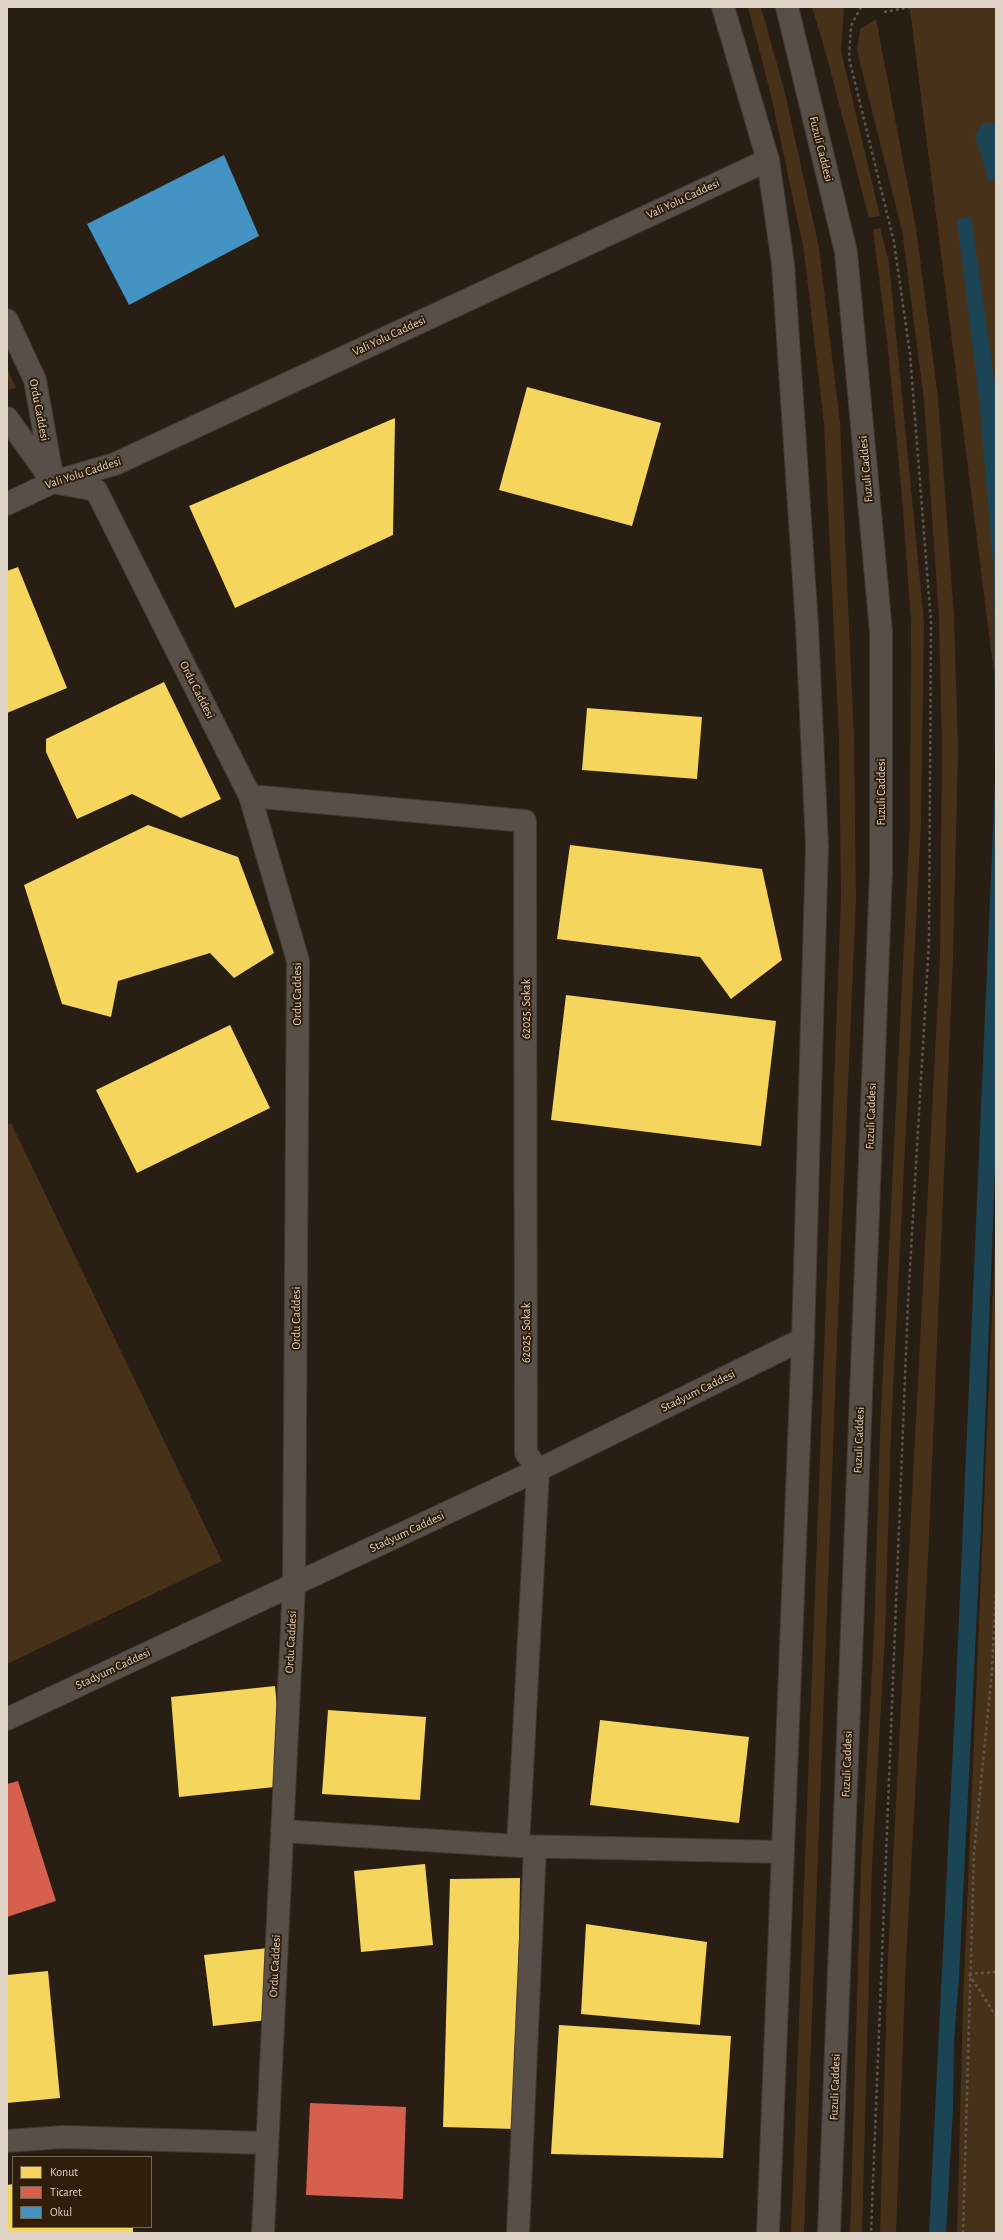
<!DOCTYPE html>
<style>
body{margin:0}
#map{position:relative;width:1003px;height:2240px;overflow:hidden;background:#281e13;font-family:"Alegreya Sans",sans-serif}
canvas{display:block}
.frame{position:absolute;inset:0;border:8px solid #dfd3c7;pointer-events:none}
.legend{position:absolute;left:12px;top:2156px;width:140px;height:72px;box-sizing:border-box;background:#301e0b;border:1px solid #766656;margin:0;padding:5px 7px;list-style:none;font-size:12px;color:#dfd3c7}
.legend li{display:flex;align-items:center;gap:8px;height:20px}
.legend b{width:20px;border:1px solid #766656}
</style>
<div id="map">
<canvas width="1003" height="2240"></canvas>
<div class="frame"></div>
<ul class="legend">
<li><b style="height:11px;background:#f6d55c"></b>Konut</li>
<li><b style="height:11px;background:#d6604d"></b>Ticaret</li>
<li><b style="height:11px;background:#4393c3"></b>Okul</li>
</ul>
</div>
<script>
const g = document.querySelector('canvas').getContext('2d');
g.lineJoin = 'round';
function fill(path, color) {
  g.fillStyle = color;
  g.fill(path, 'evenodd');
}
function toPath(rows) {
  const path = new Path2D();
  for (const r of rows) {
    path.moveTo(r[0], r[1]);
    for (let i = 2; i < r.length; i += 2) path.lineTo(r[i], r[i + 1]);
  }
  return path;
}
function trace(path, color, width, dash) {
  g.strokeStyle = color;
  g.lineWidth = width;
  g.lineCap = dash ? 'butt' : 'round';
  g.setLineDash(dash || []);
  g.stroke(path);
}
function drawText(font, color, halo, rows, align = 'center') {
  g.font = font + ' "Alegreya Sans",sans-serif';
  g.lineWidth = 4;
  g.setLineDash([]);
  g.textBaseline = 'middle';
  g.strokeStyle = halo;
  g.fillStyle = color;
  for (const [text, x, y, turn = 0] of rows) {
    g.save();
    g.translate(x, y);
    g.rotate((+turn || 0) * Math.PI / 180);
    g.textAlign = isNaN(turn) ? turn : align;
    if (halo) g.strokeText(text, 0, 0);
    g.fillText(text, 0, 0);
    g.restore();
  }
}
fill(toPath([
 [748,7,761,7,785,93,819,248,840,423,854,739,856,899,837,1341,804,2233,791,2233,841,897,839,738,824,424,804,251,771,95],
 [812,7,844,7,841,51,880,216,869,218,825,50],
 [909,7,996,7,996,689,911,17],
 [876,19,916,228,938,398,954,617,958,750,953,958,928,1559,906,1959,896,2233,880,2233,888,1957,940,958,942,750,939,618,924,400,902,230,857,50,860,29],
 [880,228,889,262,924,622,921,822,891,1432,885,1635,872,1866,862,2233,850,2233,861,1865,874,1635,880,1431,910,821,911,622,902,497,887,339,873,230],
 [7,368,16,388,9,390],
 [11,1123,222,1561,7,1664,7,1125],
 [996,1219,996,2233,957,2233,963,2002]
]), '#483119');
fill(toPath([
 [983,123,996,123,996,180,989,181,975,136],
 [971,216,996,392,996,1146,981,1528,959,1978,954,2041,953,2109,946,2233,929,2233,956,1687,995,783,994,574,979,397,957,220]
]), '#1b4554');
fill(toPath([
 [527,387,661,423,632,526,499,490],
 [395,418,393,535,235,608,189,506],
 [18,567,67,688,7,713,7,571],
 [164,682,221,799,181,818,132,794,77,819,46,752,46,739],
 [587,708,702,717,697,779,582,770],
 [148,825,238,857,274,953,234,978,210,953,118,981,111,1017,62,1004,24,885],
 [570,845,762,869,782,960,731,999,700,957,557,939],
 [566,995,776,1021,761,1146,551,1120],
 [230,1025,270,1108,137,1173,96,1090],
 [275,1686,284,1786,179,1797,171,1697],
 [328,1710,426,1717,420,1800,322,1794],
 [600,1720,749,1737,739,1823,590,1805],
 [425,1864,433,1945,361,1952,354,1871],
 [520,1878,516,2129,443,2127,450,1879],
 [586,1924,707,1942,700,2025,581,2014],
 [268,1948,277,2019,213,2026,204,1955],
 [48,1971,60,2098,7,2103,7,1975],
 [559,2025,731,2036,723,2158,551,2154],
 [13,2184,13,2227,133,2227,133,2233,7,2233,7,2185]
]), '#f6d55c');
fill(toPath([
 [18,1781,56,1901,7,1917,7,1784],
 [310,2103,406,2107,403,2199,306,2195]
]), '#d6604d');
fill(toPath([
 [224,155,259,236,129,305,87,224]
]), '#4393c3');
const street = toPath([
 [250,796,525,821,526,1453,538,1470,518,1846],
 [282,1831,518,1846,782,1852],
 [7,2141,63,2137,266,2143],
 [518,2233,535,1847]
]);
const secondary = toPath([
 [723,7,768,160,783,264,807,626,817,846,803,1339,768,2233],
 [787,7,846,252,881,632,881,871,829,2233],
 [7,320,35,380,52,476],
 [7,418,53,482,96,490,250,796,298,961,294,1585,263,2233],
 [7,504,53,482,115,464,768,160],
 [7,1719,538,1470,803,1339]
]);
trace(street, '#423932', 24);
trace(secondary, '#423932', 24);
trace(toPath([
 [861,7,851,26,849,58,894,242,910,354,931,623,929,942,908,1302,871,2233],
 [884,12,911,7],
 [969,1974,996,2016],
 [969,1974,996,1972],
 [963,2233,974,1853,992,1671,996,1590]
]), '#5e574f', 2.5, [3, 3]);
trace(street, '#574f48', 22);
trace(secondary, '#574f48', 22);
drawText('12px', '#dfd3c7', '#301e0b', [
 ["Fuzuli Caddesi",821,149,76],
 ["Vali Yolu Caddesi",683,199,-25],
 ["Vali Yolu Caddesi",389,336,-25],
 ["Ordu Caddesi",39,410,79],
 ["Fuzuli Caddesi",866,469,-95],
 ["Vali Yolu Caddesi",83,473,-18],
 ["Ordu Caddesi",197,690,63],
 ["Fuzuli Caddesi",881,792,-90],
 ["Ordu Caddesi",297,994,-90],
 ["62025. Sokak",526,1009,-90],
 ["Fuzuli Caddesi",871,1116,-88],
 ["Ordu Caddesi",296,1318,-90],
 ["62025. Sokak",526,1333,-90],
 ["Stadyum Caddesi",698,1391,-26],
 ["Fuzuli Caddesi",859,1440,-88],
 ["Stadyum Caddesi",407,1532,-25],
 ["Ordu Caddesi",291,1642,-87],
 ["Stadyum Caddesi",113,1669,-25],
 ["Fuzuli Caddesi",847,1764,-88],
 ["Ordu Caddesi",275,1966,-87],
 ["Fuzuli Caddesi",835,2087,-88]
]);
</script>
